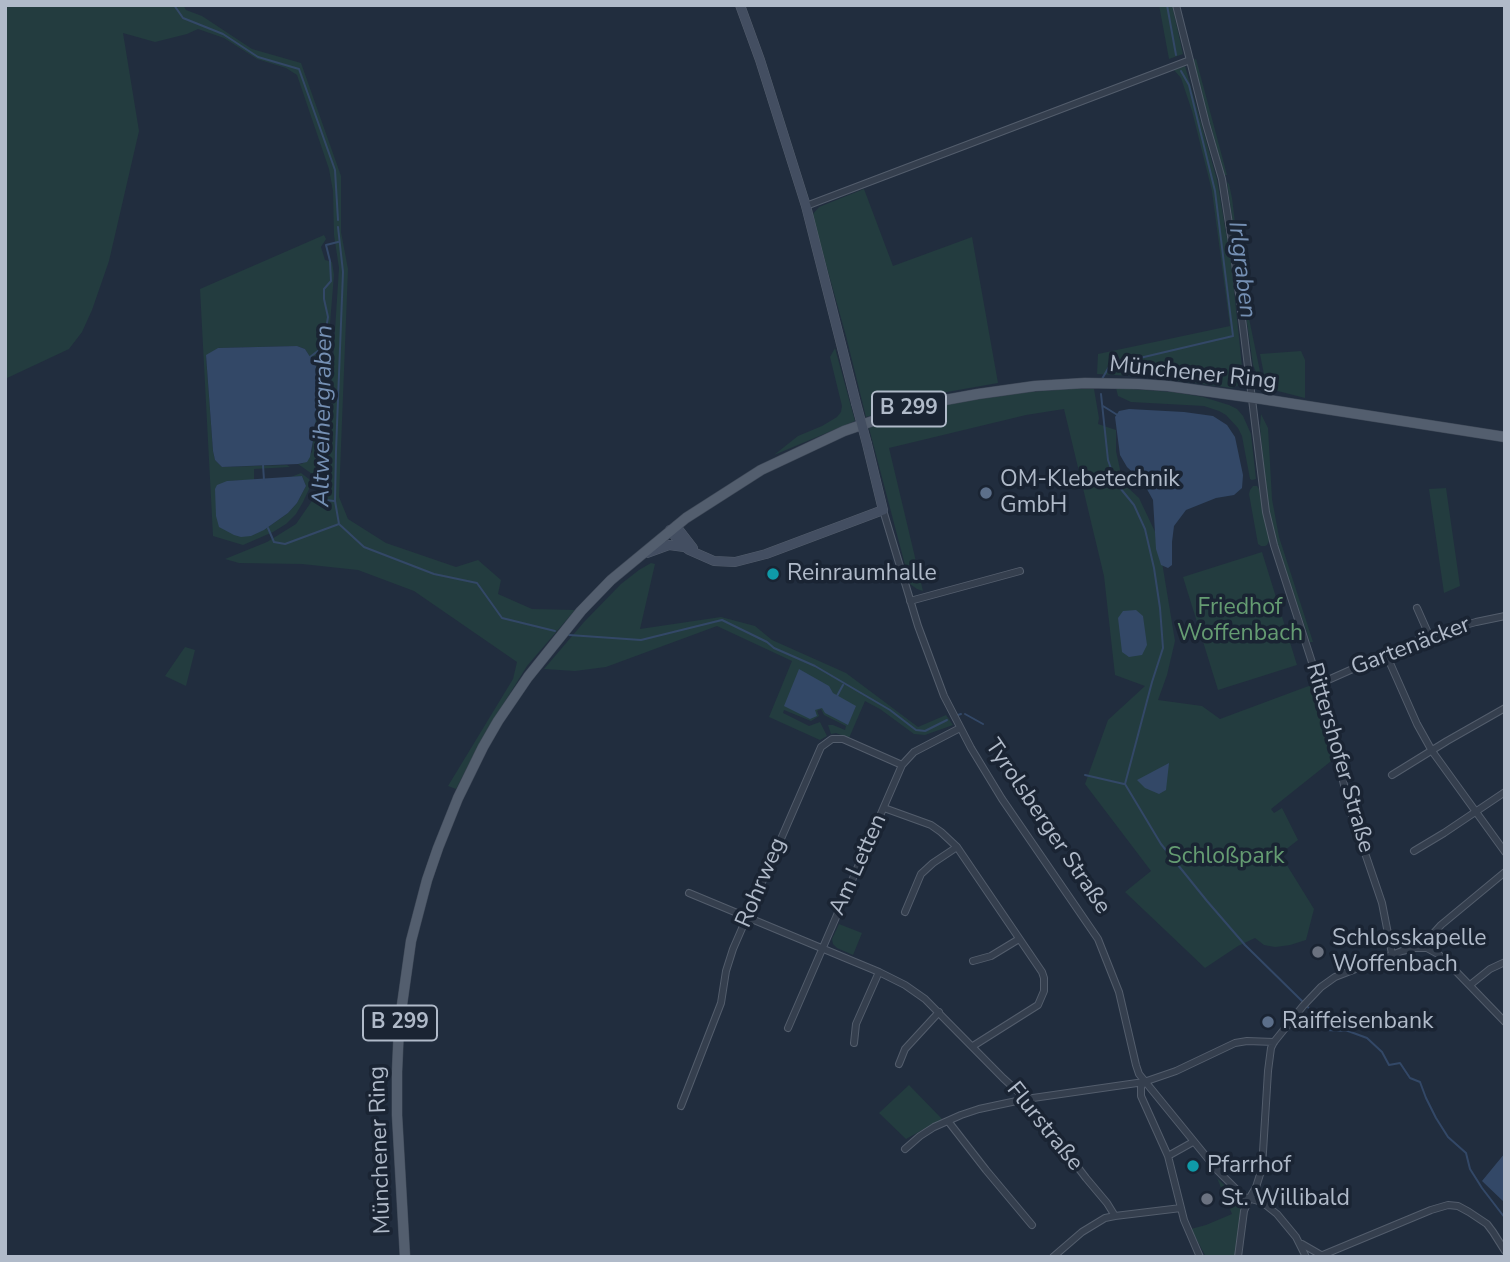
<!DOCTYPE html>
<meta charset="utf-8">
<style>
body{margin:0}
#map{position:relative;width:1510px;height:1262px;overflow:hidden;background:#212d3e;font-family:"Nunito Sans",sans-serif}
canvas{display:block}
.frame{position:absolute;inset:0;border:7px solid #b0bac9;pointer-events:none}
</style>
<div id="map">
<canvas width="1510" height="1262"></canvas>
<div class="frame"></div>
</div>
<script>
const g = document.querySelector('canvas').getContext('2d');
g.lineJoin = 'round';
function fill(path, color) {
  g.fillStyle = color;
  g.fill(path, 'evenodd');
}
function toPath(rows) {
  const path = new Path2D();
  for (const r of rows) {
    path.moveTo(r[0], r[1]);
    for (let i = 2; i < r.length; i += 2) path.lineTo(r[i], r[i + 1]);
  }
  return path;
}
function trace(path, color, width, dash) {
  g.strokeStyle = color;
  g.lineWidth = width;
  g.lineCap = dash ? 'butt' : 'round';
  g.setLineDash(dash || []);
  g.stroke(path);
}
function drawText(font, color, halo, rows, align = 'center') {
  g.font = font + ' "Nunito Sans",sans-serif';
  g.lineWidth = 7;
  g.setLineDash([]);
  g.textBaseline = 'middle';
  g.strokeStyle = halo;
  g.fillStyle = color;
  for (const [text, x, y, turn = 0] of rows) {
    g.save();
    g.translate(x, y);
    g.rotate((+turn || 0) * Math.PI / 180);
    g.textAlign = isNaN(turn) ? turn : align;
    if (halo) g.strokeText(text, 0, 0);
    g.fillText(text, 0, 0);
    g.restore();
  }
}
fill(toPath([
 [5,5,183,5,186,10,202,16,252,49,301,63,341,176,341,232,348,269,339,497,348,519,386,543,456,567,478,560,501,580,498,594,532,609,575,610,527,666,482,738,456,789,448,786,513,679,517,662,414,591,358,570,302,564,239,563,225,559,267,542,296,524,316,495,322,478,329,423,339,268,334,235,333,191,329,169,297,75,286,68,257,59,224,38,198,29,187,34,155,42,123,33,139,131,109,261,92,310,82,332,69,349,5,379],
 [1159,5,1172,5,1183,54,1169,59],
 [1196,59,1227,175,1224,175,1193,60],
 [1185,66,1217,180,1231,262,1243,376,1239,385,1232,388,1149,377,1097,374,1098,354,1230,326,1212,191,1192,111,1181,78,1174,70],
 [1227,182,1229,184,1232,198,1239,256,1237,254],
 [864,189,893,266,972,237,998,383,947,392,866,417,846,336,814,221,813,214,819,207],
 [324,235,326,239,321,247,325,260,332,262,334,275,319,457,315,476,298,464,302,464,312,452,319,376,316,366,305,349,297,346,218,348,206,356,213,451,215,460,222,467,287,465,290,467,254,469,254,480,227,481,264,530,288,513,297,503,306,486,302,476,291,477,301,473,309,479,311,485,303,502,296,514,286,524,273,532,243,545,213,536,200,289],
 [1241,265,1246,304,1262,381,1258,377,1253,365,1239,266],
 [835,348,855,421,774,455,798,436,822,426,837,417,841,412,842,406,830,357],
 [1301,351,1305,360,1305,398,1270,389,1267,386,1265,380,1260,354],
 [1116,388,1173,392,1203,397,1229,405,1237,409,1243,416,1251,434,1256,479,1252,480,1250,479,1242,436,1238,428,1226,415,1219,411,1204,406,1131,402,1118,396],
 [1071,389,1094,389,1099,418,1098,424,1116,430,1116,451,1123,483,1139,498,1158,538,1175,641,1167,675,1158,700,1202,706,1220,719,1314,684,1335,758,1271,809,1274,813,1282,808,1298,840,1280,854,1314,909,1306,940,1290,945,1275,947,1264,945,1255,938,1238,946,1205,968,1125,892,1151,871,1085,784,1108,720,1145,686,1115,675,1104,576,1064,409,1026,415,889,448,923,591,917,589,910,584,869,428,945,404,1029,392],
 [1261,414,1268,428,1272,499,1279,537,1313,642,1310,642,1275,538,1267,501,1260,427],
 [1253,486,1257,486,1259,489,1270,539,1267,545,1265,546,1261,546,1258,544,1249,494,1250,490],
 [1446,488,1460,586,1444,593,1429,489],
 [1262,552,1297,665,1218,690,1183,577],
 [651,563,655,564,640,629,721,617,755,626,772,640,846,673,918,727,946,715,953,725,925,735,914,734,880,709,865,701,849,738,836,733,831,734,828,725,833,725,845,730,846,726,824,715,821,709,817,711,819,716,811,721,784,710,783,713,809,726,820,722,827,736,820,740,769,717,792,661,717,626,606,667,575,671,544,669,584,622,621,584,639,570],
 [185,647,195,650,186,686,165,676],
 [839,924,862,933,853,955,837,948,833,944,832,939],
 [909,1085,942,1119,906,1139,879,1113],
 [1217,1178,1239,1199,1242,1204,1235,1257,1206,1257,1191,1229,1206,1225,1232,1214]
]), '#233c3f');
fill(toPath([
 [297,346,305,349,316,366,319,376,315,430,310,457,307,462,298,464,222,467,215,460,213,451,206,355,218,348],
 [1129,409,1184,412,1213,416,1227,425,1235,437,1243,475,1242,488,1234,495,1216,498,1186,510,1174,526,1172,542,1172,565,1168,568,1161,565,1156,549,1153,500,1143,482,1127,467,1120,455,1115,417,1119,411],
 [302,476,306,486,297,503,288,513,264,530,251,536,241,537,234,535,219,527,216,516,215,489,217,485,227,481],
 [1136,610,1143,616,1147,645,1142,655,1129,657,1122,652,1118,618,1123,611],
 [799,669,829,686,833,693,856,706,848,725,825,713,822,708,815,710,817,716,810,719,784,706],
 [1169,763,1166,790,1159,794,1145,788,1137,780],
 [1505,1153,1505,1203,1482,1181]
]), '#334867');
trace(toPath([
 [174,5,183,18,223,34,258,57,299,69,335,170,338,220],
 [1167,5,1176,55],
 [338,227,343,272,336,451,335,501,339,524,364,547,434,574,477,583,502,618,555,631],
 [310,357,323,347,328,317,324,299,324,289,331,281,330,261,326,245,338,242],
 [1102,379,1110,365,1233,336,1215,191,1189,85,1181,71],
 [1101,394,1108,460,1116,483,1134,505,1145,529,1154,568,1160,608,1163,648,1152,682,1125,784],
 [1103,406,1119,416],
 [263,465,264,480],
 [318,499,334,501],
 [268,528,274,542,285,544,339,524],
 [569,635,641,640,722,620,767,642,774,648,815,666,890,710,916,730,925,731,947,720],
 [837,696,843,685],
 [965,714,983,724],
 [958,715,961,714],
 [1085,775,1124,784],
 [1125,784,1161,844,1207,901,1245,945,1303,1002],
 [1307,1006,1326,1030,1348,1031,1367,1038,1382,1052,1389,1065,1400,1063,1410,1078,1420,1082,1426,1098,1436,1118,1448,1137,1466,1153,1470,1169,1482,1188,1505,1218]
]), '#334867', 2);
const street = toPath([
 [1176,5,1206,124,1222,179,1235,262,1266,512,1274,545,1319,684,1350,809,1382,903,1392,954],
 [806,206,1190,60],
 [883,510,918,626,944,696,971,748,1002,799,1098,939,1119,992,1136,1065,1139,1074,1218,1171,1244,1197,1262,1202,1277,1214,1296,1237,1306,1257],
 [910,601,1020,571],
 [1417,608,1429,635],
 [1386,654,1417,724,1432,751,1505,852],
 [1319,684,1429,635,1476,622,1505,616],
 [1392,775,1447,741,1505,708],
 [884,808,931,825,941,832,957,847,1042,972,1044,978,1044,991,1038,1005,973,1046],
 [1414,851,1444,833,1505,792],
 [689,893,879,972,905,985,925,999,1003,1078,1026,1099,1086,1178,1107,1203,1115,1216],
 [905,912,921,874,933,863,957,847],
 [1427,948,1432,935,1441,925,1505,872],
 [973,961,991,956,1019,939],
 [1470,985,1490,969,1505,962],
 [788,1028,902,765,914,752,960,728],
 [854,1043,856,1024,879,972],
 [899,1064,905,1049,939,1012],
 [1144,1082,1141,1087,1141,1096,1168,1156,1184,1220,1200,1257],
 [681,1106,721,1003,726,971,733,949,821,747,832,739,843,739,902,765],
 [948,1121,986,1170,1032,1225],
 [905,1149,920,1136,934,1127,961,1115,979,1109,1026,1099,1144,1082,1176,1071,1235,1043,1247,1041,1274,1042],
 [1168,1156,1193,1142],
 [1302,1244,1321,1255],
 [1053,1257,1082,1232,1105,1218,1115,1216,1181,1208],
 [1238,1257,1244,1211,1249,1199,1256,1187,1262,1168,1268,1071,1271,1048,1274,1042,1303,1006,1321,987,1335,977,1402,951,1415,948,1427,948,1438,954,1448,963,1505,1022],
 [1318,1257,1431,1210,1448,1205,1458,1206,1469,1212,1487,1224,1493,1232,1505,1251]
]);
const secondary = toPath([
 [740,5,760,60,806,206,856,403],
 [676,526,693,548],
 [670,530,681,544,689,550,714,561,735,562,766,554,883,510,867,444],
 [647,553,669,545,684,547]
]);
const primary = toPath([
 [405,1257,397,1115,397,1072,399,1026,411,941,427,880,438,848,458,798,483,747,498,721,528,677,581,611,611,580,686,518,761,470,844,431,896,413,945,400,978,394,1035,386,1085,383,1139,384,1168,386,1262,399,1505,437]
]);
trace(street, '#535d6c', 8);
trace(secondary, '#535d6c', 10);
trace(primary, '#3e4857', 11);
trace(street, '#353f4e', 6);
trace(secondary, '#434e61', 9);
trace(primary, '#535e6e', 10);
const secondaryBridge = toPath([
 [856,403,867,444]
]);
trace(secondaryBridge, '#535d6c', 10, []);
trace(secondaryBridge, '#434e61', 9);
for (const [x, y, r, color] of [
 [986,493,7,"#5c6f8a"],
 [773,574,7,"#0f9aa8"],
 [1318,952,7,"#6b7280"],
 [1268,1022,7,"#5c6f8a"],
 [1193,1166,7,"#0f9aa8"],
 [1207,1199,7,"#6b7280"]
]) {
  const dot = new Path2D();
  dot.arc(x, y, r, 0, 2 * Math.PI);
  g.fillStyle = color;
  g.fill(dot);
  trace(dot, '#1a2433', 2.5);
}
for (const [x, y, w] of [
 [909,409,74],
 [400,1023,74]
]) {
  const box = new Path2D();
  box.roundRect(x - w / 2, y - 17.5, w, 35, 5);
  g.fillStyle = '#1a2433';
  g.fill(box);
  trace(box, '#b0bac9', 2);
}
drawText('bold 21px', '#b0bac9', null, [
 ["B 299",909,409],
 ["B 299",400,1023]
]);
drawText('23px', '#b0bac9', '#1a2433', [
 ["Münchener Ring",1193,374,6],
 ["Gartenäcker",1411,647,-21],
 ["Rittershofer Straße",1339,758,74],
 ["Tyrolsberger Straße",1047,827,56],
 ["Am Letten",859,865,-66],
 ["Rohrweg",762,883,-67],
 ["Flurstraße",1044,1127,51],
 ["Münchener Ring",381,1150,-92]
]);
drawText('23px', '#b0bac9', '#1a2433', [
 ["OM-Klebetechnik",1000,480],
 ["GmbH",1000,506],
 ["Reinraumhalle",787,574],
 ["Schlosskapelle",1332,939],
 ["Woffenbach",1332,965],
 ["Raiffeisenbank",1282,1022],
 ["Pfarrhof",1207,1166],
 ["St. Willibald",1221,1199]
], 'left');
drawText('23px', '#659c72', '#1a2433', [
 ["Friedhof",1240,608],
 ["Woffenbach",1240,634],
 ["Schloßpark",1226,857]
]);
drawText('italic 24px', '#7590b4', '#1a2433', [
 ["Irlgraben",1241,270,83],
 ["Altweihergraben",324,416,-89]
]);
</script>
